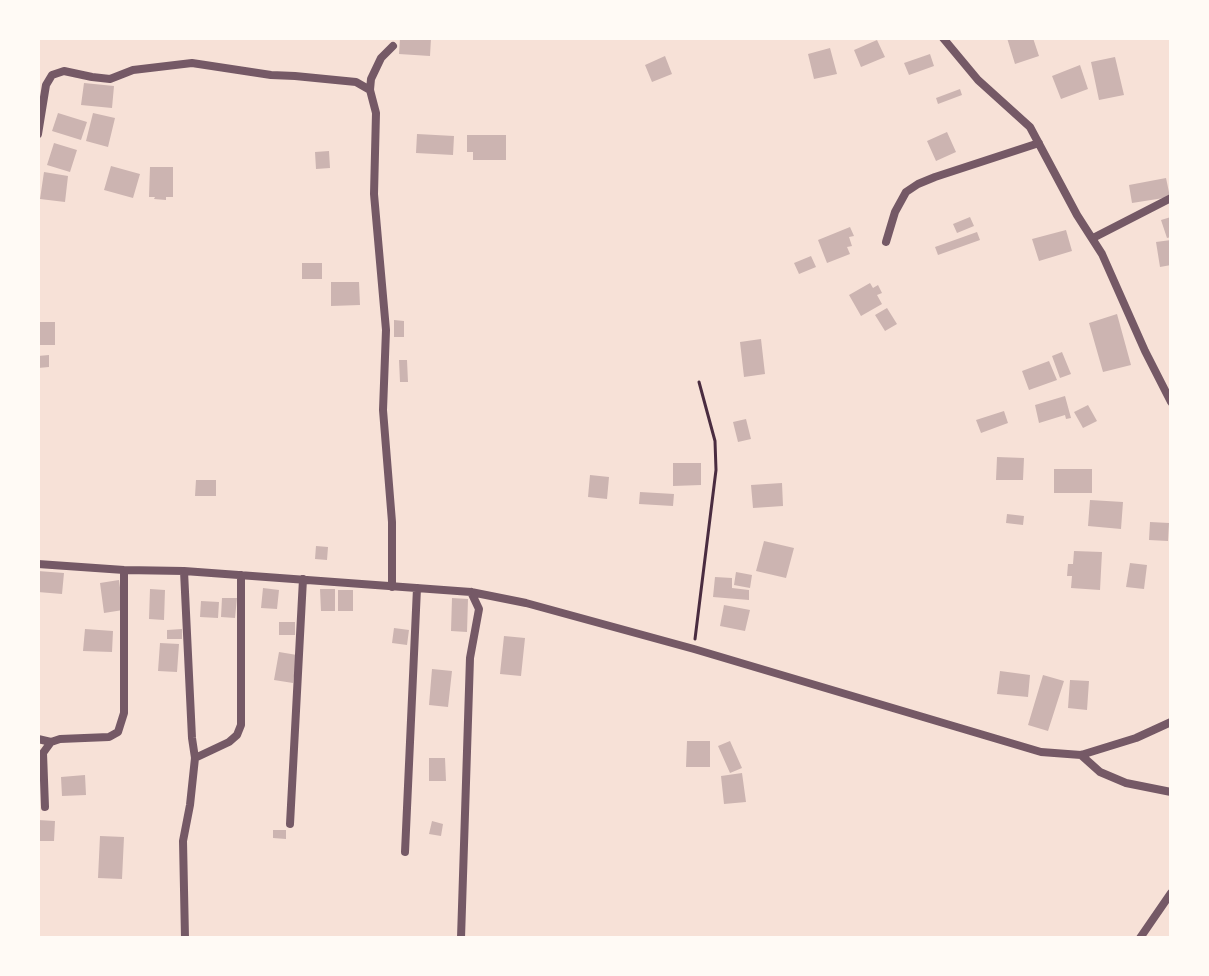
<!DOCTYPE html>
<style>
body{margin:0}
#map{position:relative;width:1209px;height:976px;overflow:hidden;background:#f7e1d7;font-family:"Golos Text",sans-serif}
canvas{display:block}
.frame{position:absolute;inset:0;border:40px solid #fffaf5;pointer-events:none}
</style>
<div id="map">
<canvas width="1209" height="976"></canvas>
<div class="frame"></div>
</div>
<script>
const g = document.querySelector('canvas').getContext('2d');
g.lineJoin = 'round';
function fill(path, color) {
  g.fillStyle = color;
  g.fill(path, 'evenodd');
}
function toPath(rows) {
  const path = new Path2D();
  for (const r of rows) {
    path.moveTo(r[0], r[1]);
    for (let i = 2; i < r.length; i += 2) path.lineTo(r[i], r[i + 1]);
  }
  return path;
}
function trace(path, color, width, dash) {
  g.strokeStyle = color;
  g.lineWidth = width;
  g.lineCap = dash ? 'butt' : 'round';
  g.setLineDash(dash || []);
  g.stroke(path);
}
fill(toPath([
 [400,38,431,38,430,56,399,54],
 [1007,38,1033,38,1039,56,1015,64],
 [877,40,885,57,861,67,854,50],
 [830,48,837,74,814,79,808,54],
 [930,54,934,66,909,75,904,63],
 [665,56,672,74,652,82,645,65],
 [1115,57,1124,95,1099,100,1091,62],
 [1080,65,1088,89,1061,99,1052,76],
 [84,83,114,86,112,108,81,105],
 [960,89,962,95,938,104,936,98],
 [58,113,87,122,81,140,52,131],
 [93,113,115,118,108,147,86,141],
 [947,132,956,152,936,161,927,141],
 [417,134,454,136,453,155,416,153],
 [467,135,506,135,506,160,473,160,473,152,467,152],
 [54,143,77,150,70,172,47,165],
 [329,151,330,168,316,169,315,152],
 [111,166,140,174,133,198,104,190],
 [150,167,173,167,173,197,166,197,166,200,154,199,155,197,149,197],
 [44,172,68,176,65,202,40,199],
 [1166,178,1170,197,1132,203,1129,185],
 [970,217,974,226,957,233,953,224],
 [1171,217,1171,237,1167,238,1161,220],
 [850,227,854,236,849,237,852,246,847,247,850,254,827,263,818,240],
 [1066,230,1072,251,1039,261,1032,239],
 [977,232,980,240,938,255,935,247],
 [1171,240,1171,265,1160,267,1156,242],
 [811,256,816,267,799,274,794,263],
 [302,263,322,263,322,279,302,279],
 [331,282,359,282,360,305,331,306],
 [870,283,873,288,878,285,882,293,877,295,882,304,861,316,849,295],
 [887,308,897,324,885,331,875,315],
 [1117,314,1131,365,1103,372,1089,323],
 [394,320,404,321,404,337,394,337],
 [38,322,55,322,55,345,38,345],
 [761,339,765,374,744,377,740,342],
 [1062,352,1071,374,1060,378,1052,356],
 [49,355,49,367,38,368,38,356],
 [399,360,407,360,408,382,400,382],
 [1049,361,1057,380,1029,390,1022,371],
 [1065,396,1071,418,1066,419,1065,415,1039,423,1035,405],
 [1088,405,1097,421,1083,428,1074,412],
 [1004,411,1008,423,981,433,976,420],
 [746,419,751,439,738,442,733,422],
 [997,457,1024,458,1023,480,996,480],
 [673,463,701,463,701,485,673,486],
 [1054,469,1092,469,1092,493,1054,493],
 [590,475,609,477,607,499,588,497],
 [196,480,216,480,216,496,195,496],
 [782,483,783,506,753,508,751,485],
 [640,492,674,494,673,506,639,504],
 [1090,500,1123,502,1121,529,1088,526],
 [1007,514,1024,516,1023,525,1006,523],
 [1150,522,1169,523,1168,541,1149,540],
 [764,541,794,548,786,578,756,571],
 [316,546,328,547,327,560,315,559],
 [1074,551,1102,552,1100,590,1071,588,1072,576,1067,576,1068,564,1073,564],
 [1130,563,1147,565,1144,589,1126,587],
 [38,571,64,573,62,594,38,592],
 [736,572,752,575,750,588,734,585],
 [715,577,732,578,732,588,749,590,749,600,713,597],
 [119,580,123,610,104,613,100,583],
 [263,588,279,590,277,609,261,608],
 [150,589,165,590,164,620,149,619],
 [320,589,335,589,335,611,321,611],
 [338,590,353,590,353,611,338,611],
 [222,598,237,598,235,618,221,617],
 [452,598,468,599,467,632,451,631],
 [201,601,219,602,218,618,200,617],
 [724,605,750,610,745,631,720,626],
 [279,622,295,622,295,635,279,635],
 [394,628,409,630,407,645,392,643],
 [85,629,113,631,112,652,83,651],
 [182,629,182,639,167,639,167,630],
 [504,636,525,638,521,676,500,674],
 [160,643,179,644,177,672,158,671],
 [279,652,297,655,293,683,274,680],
 [432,669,452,671,448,707,429,705],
 [1000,671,1030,675,1028,697,997,694],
 [1043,675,1064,681,1048,731,1028,725],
 [1070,680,1089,681,1087,710,1068,708],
 [687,741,710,741,710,767,686,767],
 [730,741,742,768,730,773,718,746],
 [429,758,445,758,446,781,429,781],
 [742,773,746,802,724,804,721,776],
 [85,775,86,795,62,796,61,777],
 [38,820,55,821,54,841,38,841],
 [432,821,443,824,441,836,429,834],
 [273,830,286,830,286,839,273,838],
 [100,836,124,837,122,879,98,878]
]), '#ccb4b1');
trace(toPath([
 [695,639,716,470,715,441,699,382]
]), '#4a2c40', 3);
trace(toPath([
 [943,38,978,80,1030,127,1077,215,1102,254,1145,351,1171,402],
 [38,134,46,85,52,75,64,71,92,77,110,79,133,70,192,63,271,75,295,76,356,82,370,90],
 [1093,238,1171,198],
 [886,242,895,212,906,192,918,184,935,177,1039,143],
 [38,564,124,570,184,571,471,592,526,603,694,649,1041,752,1081,755,1136,738,1171,722],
 [184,571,192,738,195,758,190,805,183,841,185,938],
 [392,587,392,522,383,410,386,330,374,194,376,113,370,90,371,79,381,58,393,46],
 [38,739,51,742],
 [1081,755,1100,772,1126,783,1171,792],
 [195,758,229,742,237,735,241,725,241,575],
 [45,807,43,753,51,742,60,739,109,737,118,732,124,713,124,570],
 [290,824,303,579],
 [405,852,417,588],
 [461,938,470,658,479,609,471,592],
 [1140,938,1171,893]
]), '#755966', 8);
</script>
